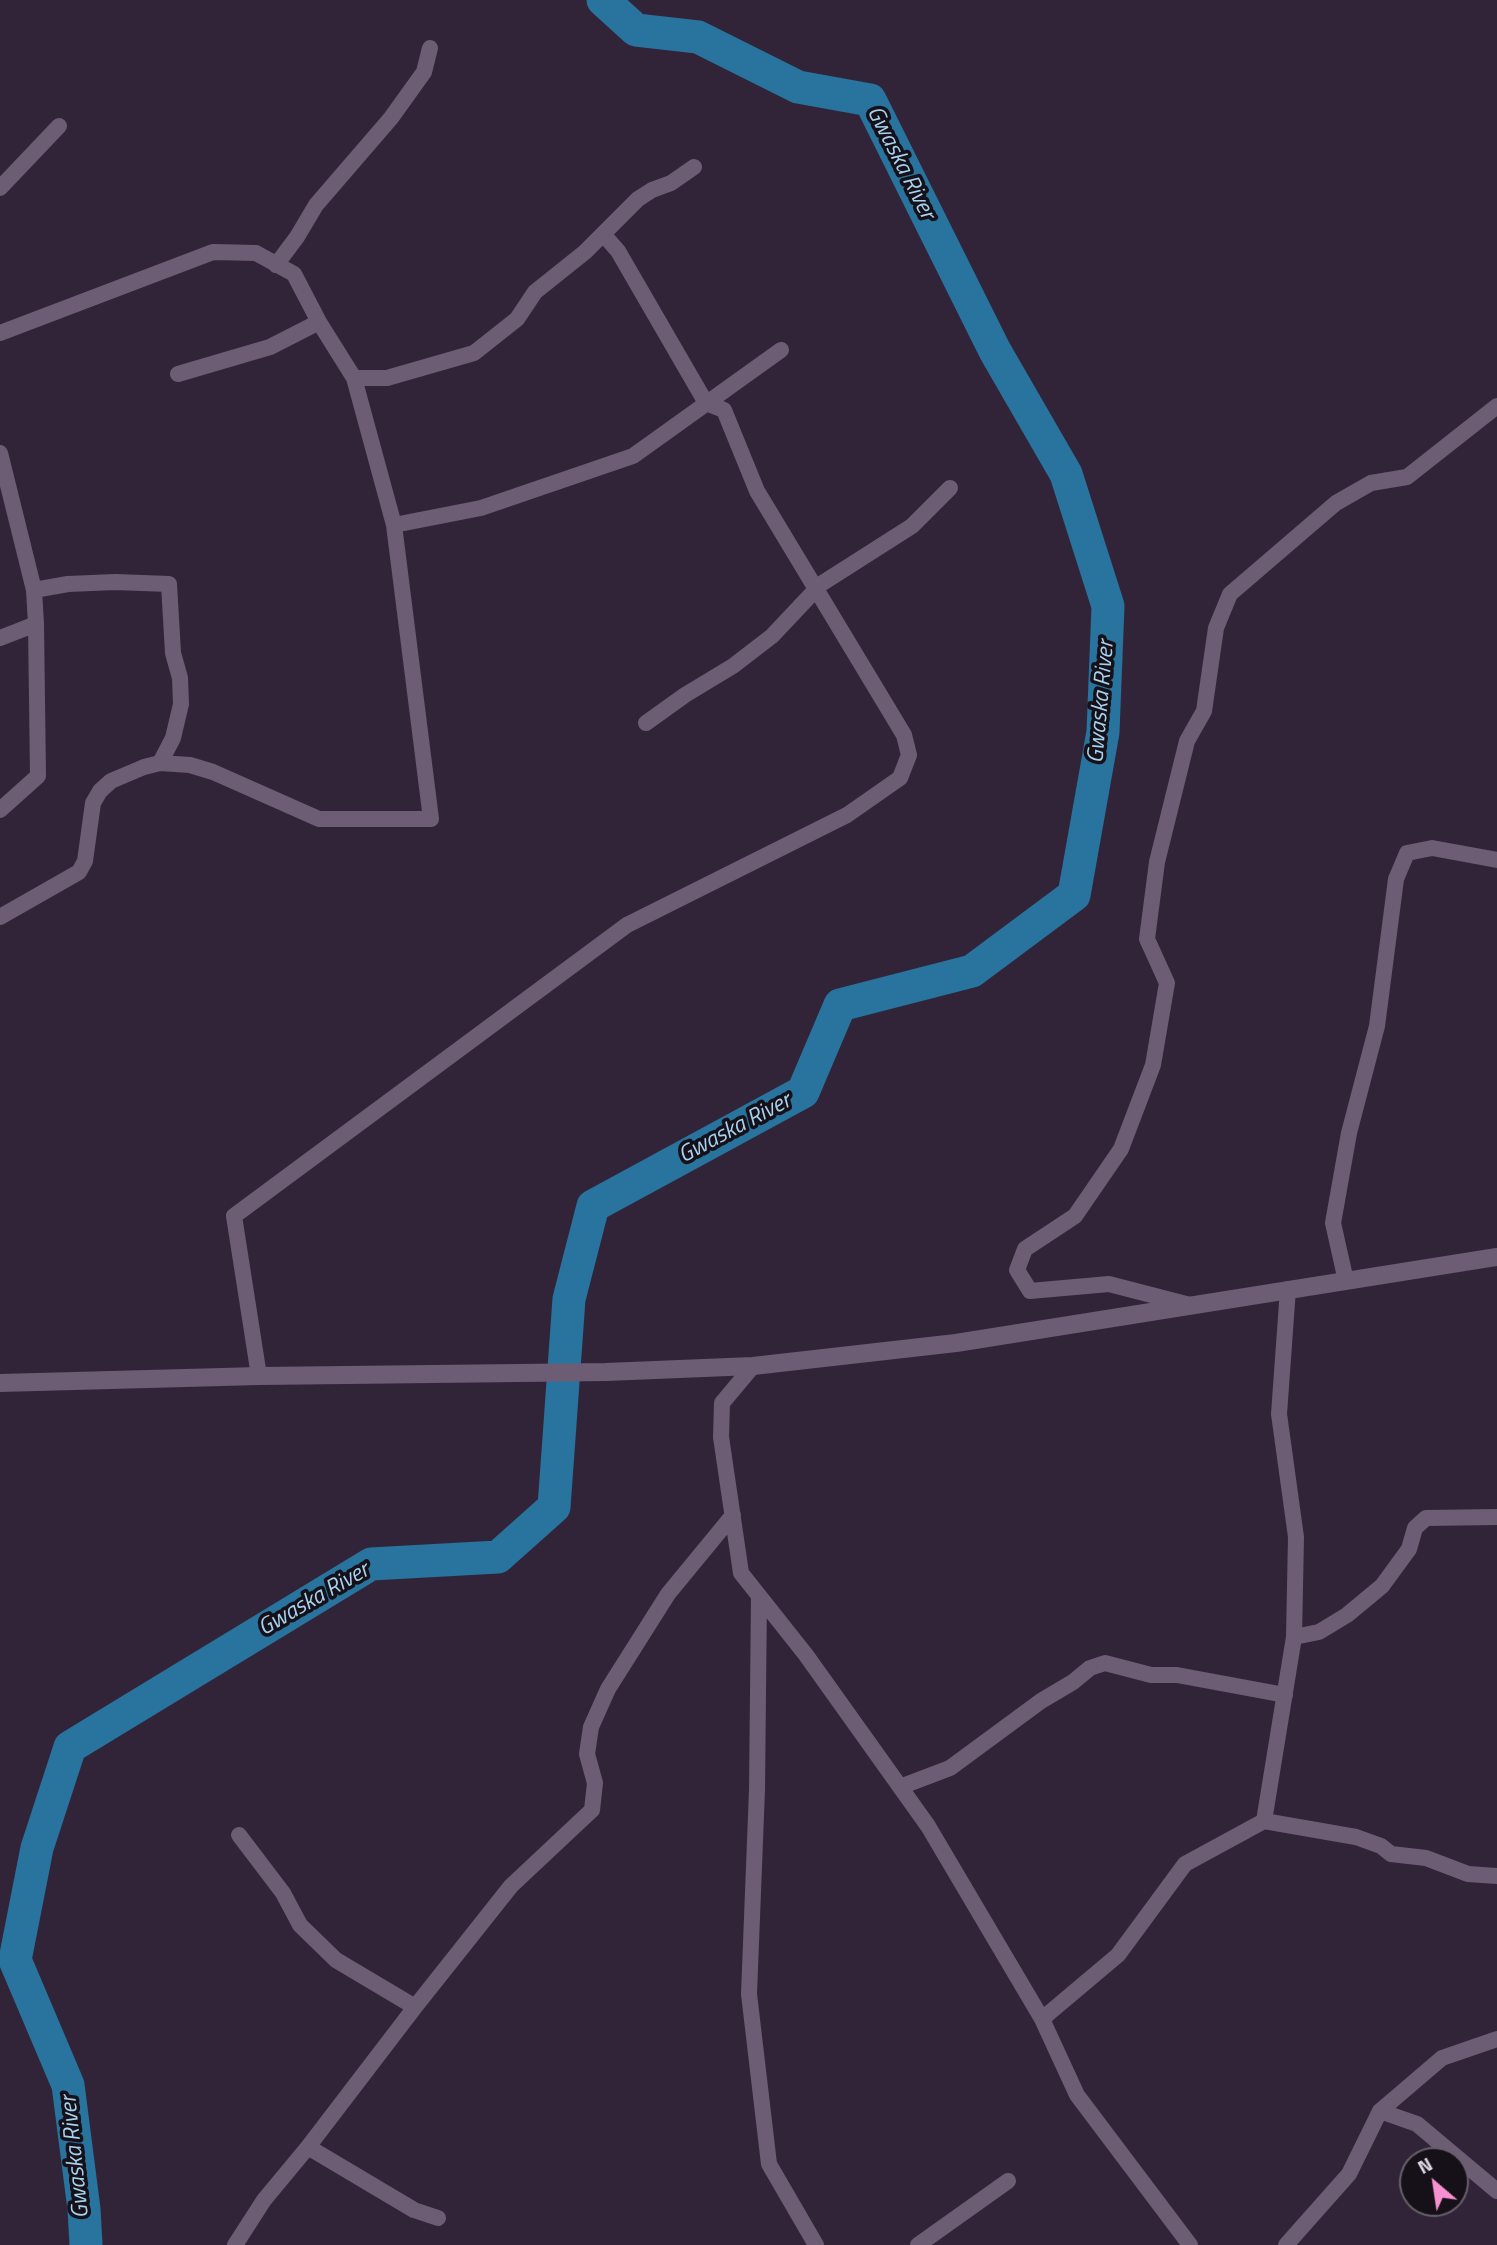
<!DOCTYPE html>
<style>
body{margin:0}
#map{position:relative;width:1497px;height:2245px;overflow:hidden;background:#322438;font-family:"Titillium Web",sans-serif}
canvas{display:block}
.north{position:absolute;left:1399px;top:2147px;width:70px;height:70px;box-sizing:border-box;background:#161019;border:2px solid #665f69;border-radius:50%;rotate:331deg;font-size:19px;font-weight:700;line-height:28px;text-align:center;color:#ded5e2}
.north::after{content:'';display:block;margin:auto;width:24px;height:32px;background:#f790ce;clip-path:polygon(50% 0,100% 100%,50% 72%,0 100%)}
</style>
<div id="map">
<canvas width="1497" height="2245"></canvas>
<div class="north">N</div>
</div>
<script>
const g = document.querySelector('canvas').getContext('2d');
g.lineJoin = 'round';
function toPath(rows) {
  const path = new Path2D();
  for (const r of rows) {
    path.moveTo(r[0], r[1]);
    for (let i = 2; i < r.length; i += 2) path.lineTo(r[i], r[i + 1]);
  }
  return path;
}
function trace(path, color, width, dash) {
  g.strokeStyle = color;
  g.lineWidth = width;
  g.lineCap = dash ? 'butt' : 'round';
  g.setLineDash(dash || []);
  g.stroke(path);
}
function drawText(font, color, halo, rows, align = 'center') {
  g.font = font + ' "Titillium Web",sans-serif';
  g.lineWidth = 7;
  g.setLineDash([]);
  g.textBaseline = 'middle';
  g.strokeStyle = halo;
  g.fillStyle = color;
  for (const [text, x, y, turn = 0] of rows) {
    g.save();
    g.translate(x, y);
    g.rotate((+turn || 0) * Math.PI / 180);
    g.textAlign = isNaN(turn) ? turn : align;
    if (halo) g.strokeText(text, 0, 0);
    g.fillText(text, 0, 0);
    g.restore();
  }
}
trace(toPath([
 [86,2245,84,2209,68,2085,15,1960,37,1848,70,1747,371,1564,498,1557,554,1507,569,1299,593,1206,803,1092,840,1005,972,971,1074,895,1103,732,1108,606,1066,474,995,351,870,100,798,87,698,37,636,30,603,0]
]), '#28749e', 33);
trace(toPath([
 [0,188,59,126],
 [276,265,297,237,316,205,391,118,424,72,430,48],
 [0,333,213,252,256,253,294,274,319,322,354,378,394,525,431,819,319,819,213,772,190,765,160,763,144,767,111,781,100,791,93,803,85,861,79,872,0,917],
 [178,374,270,347,319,322],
 [354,378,387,378,474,353,517,319,535,292,585,252,638,199,652,190,671,183,694,167],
 [0,453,34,590,36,624,38,776,0,810],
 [394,525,481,508,633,456,781,350],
 [34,590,68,584,115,582,169,584,173,653,180,678,181,704,173,738,160,763],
 [0,638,36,624],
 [646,723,685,695,733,666,772,636,821,584,912,526,950,488],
 [1346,1281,1333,1223,1349,1133,1377,1026,1396,879,1407,853,1432,848,1497,860],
 [1190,1305,1109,1284,1030,1291,1017,1270,1025,1249,1075,1216,1121,1149,1153,1065,1167,983,1147,939,1157,862,1187,741,1204,711,1216,628,1230,594,1336,503,1371,483,1407,477,1497,406],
 [753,1366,722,1403,721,1437,741,1573,806,1655,928,1826,1042,2019,1077,2095,1190,2245],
 [259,1376,234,1216,627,925,847,815,900,778,909,755,904,735,757,491,724,410,706,403,618,251,603,234],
 [759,1596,757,1790,749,1994,769,2164,816,2245],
 [1294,1637,1319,1632,1347,1615,1382,1586,1409,1549,1415,1528,1426,1518,1497,1517],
 [900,1787,950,1768,1041,1701,1073,1682,1090,1668,1105,1663,1151,1675,1177,1675,1285,1695],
 [1264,1821,1356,1837,1381,1846,1391,1854,1426,1858,1468,1874,1497,1876],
 [239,1835,283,1893,300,1925,336,1960,415,2007],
 [1042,2019,1118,1955,1185,1864,1264,1821,1294,1637,1296,1537,1279,1414,1288,1289],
 [1380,2111,1417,2124,1497,2191],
 [308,2147,414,2210,438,2218],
 [235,2245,264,2200,308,2147,415,2007,511,1886,592,1810,595,1783,587,1754,591,1727,608,1689,668,1594,733,1515],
 [918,2245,1008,2181],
 [1286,2245,1349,2174,1380,2111,1442,2058,1497,2039]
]), '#6d5d74', 16);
trace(toPath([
 [0,1383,259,1376,606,1372,753,1366,956,1343,1497,1257]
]), '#6d5d74', 18);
drawText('italic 23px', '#a6d2ef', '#161019', [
 ["Gwaska River",900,163,63],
 ["Gwaska River",1102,702,-85],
 ["Gwaska River",735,1129,-28],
 ["Gwaska River",314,1600,-30],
 ["Gwaska River",76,2157,-96]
]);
</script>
